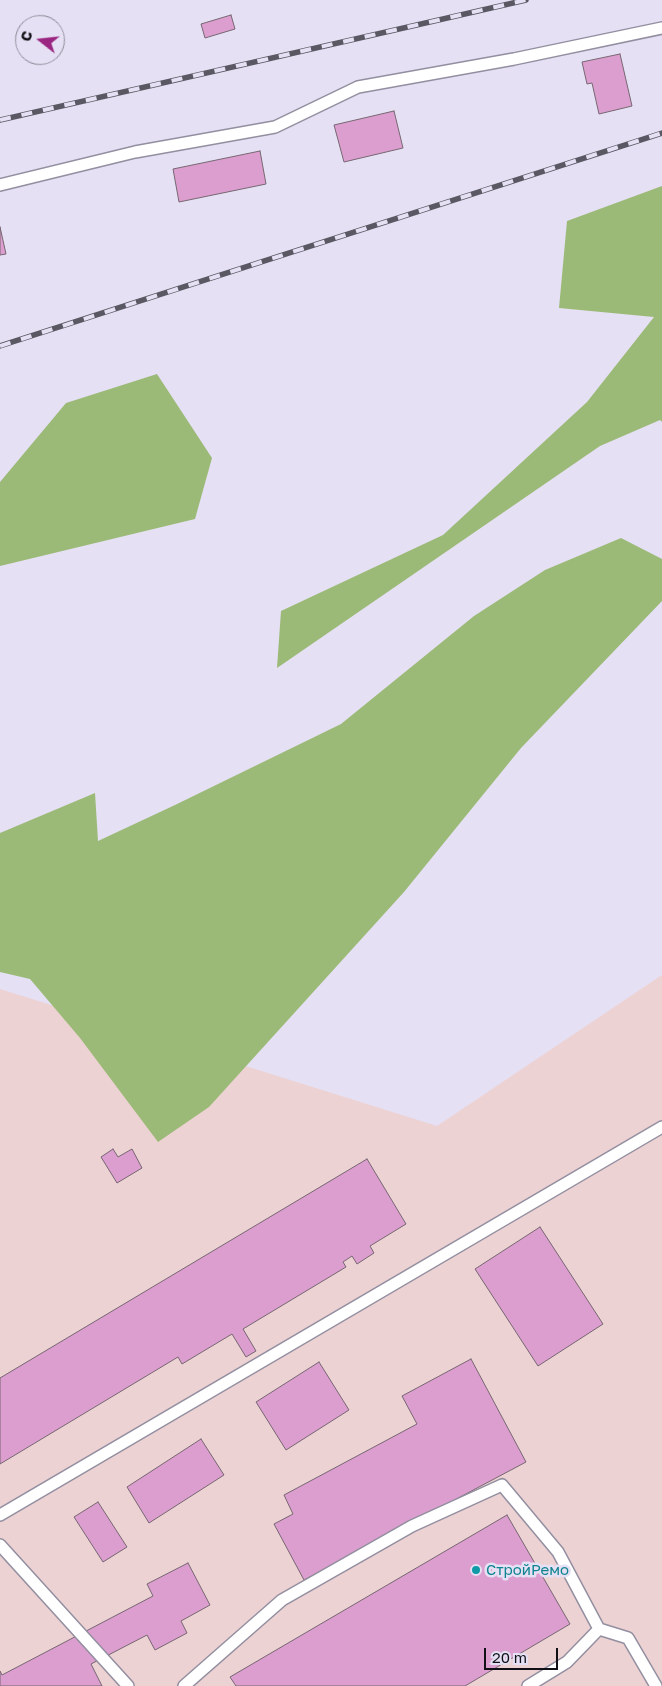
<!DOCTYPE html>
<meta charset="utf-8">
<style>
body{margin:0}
#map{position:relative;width:662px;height:1686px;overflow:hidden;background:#e5e0f3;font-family:"Golos Text",sans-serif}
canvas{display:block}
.north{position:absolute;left:15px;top:15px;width:50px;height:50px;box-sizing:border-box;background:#e5e0f3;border:1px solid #908d9b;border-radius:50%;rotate:286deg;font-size:14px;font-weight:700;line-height:20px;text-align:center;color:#111016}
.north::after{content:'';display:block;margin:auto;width:18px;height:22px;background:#9a2682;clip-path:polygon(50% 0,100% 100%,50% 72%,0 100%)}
.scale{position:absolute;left:484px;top:1648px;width:74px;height:22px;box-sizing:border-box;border:2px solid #111016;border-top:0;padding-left:6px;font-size:15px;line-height:18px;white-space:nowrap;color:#111016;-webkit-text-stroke:4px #e5e0f3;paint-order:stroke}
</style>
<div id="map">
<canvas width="662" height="1686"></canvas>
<div class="north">С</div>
<div class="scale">20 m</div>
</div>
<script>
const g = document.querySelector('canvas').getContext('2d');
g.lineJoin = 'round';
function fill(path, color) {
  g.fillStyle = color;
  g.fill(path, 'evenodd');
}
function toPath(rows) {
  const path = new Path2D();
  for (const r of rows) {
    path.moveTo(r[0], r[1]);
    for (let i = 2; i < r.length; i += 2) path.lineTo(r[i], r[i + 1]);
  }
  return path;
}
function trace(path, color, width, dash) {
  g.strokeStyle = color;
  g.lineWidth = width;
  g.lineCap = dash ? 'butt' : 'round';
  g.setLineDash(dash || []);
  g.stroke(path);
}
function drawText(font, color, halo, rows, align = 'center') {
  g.font = font + ' "Golos Text",sans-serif';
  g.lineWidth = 5;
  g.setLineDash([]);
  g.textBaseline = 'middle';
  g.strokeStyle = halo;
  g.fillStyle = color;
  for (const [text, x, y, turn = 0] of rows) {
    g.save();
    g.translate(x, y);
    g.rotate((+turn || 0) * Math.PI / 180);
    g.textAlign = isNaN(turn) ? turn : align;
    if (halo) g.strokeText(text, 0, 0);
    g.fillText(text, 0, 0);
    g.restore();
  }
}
fill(toPath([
 [662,975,662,1686,0,1686,0,989,437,1126]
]), '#edd2d3');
fill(toPath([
 [662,186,662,422,660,420,600,446,277,668,281,611,443,535,587,402,654,317,559,308,567,221],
 [157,374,212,458,195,519,0,566,0,482,66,403],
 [621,538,662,559,662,601,521,748,404,892,209,1107,158,1142,80,1038,30,979,0,972,0,833,95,793,98,841,175,805,341,724,474,616,545,570]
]), '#9cba77');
const building = toPath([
 [231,15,235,29,205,38,201,24,231,15],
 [620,54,632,106,599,114,592,83,587,84,582,62,620,54],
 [394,111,403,148,344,162,334,125,394,111],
 [260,151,266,184,179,202,173,169,260,151],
 [0,227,6,254,0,255,0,227],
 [113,1149,118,1157,132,1149,142,1168,117,1183,101,1157,113,1149],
 [367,1159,406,1224,370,1246,374,1253,357,1264,352,1256,343,1262,346,1267,243,1329,256,1351,246,1357,232,1334,182,1364,178,1357,0,1464,0,1378,367,1159],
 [540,1227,603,1324,538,1366,475,1269,540,1227],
 [471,1359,526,1462,304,1580,274,1524,293,1514,284,1495,417,1424,402,1396,471,1359],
 [319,1362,349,1410,286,1450,256,1402,319,1362],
 [201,1439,224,1475,149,1523,127,1487,201,1439],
 [98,1502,127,1547,103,1562,74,1517,98,1502],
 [507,1515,570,1624,465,1686,236,1686,230,1677,507,1515],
 [188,1563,210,1605,181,1621,187,1633,155,1650,147,1635,91,1664,102,1686,0,1686,0,1671,2,1675,153,1596,147,1584,188,1563]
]);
fill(building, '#dc9ece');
trace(building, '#766772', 1);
const lane = toPath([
 [0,185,135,152,275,127,358,87,514,59,662,28],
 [0,1515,662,1127],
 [0,1545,128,1686],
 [599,1629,628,1638,656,1686],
 [184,1686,282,1600,412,1526,502,1485,558,1552,599,1629,567,1662,528,1686]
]);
trace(lane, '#938fa0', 14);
trace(lane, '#fff', 11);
const rail = toPath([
 [0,120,526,0],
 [0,346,662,133]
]);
trace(rail, '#5a5863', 5.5);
trace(rail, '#e5e0f3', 4, [11]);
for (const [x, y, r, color] of [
 [476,1570,5,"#0f9aa8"]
]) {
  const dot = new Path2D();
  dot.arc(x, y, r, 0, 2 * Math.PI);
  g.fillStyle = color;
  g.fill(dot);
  trace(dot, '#e5e0f3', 2);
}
drawText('15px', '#0d838f', '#e5e0f3', [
 ["СтройРемо",486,1570]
], 'left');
</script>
